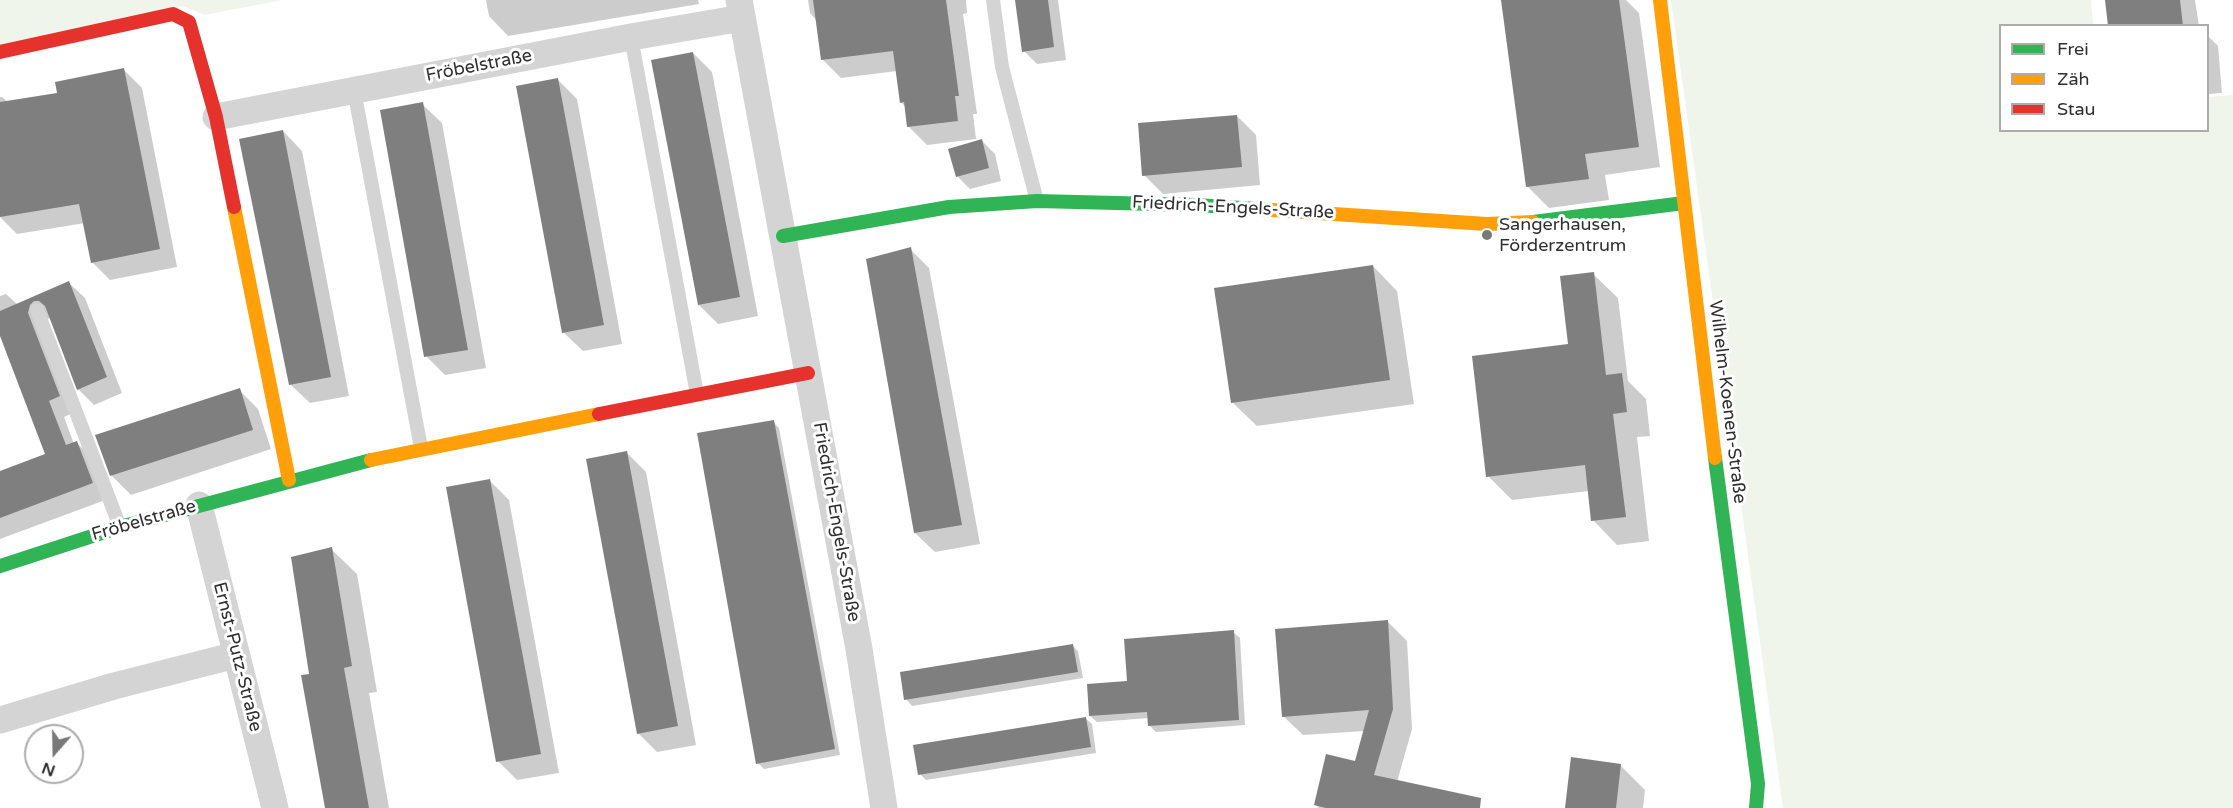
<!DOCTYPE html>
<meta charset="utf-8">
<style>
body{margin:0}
#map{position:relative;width:2233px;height:808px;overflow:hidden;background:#fff;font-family:"Varela Round",sans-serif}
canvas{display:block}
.legend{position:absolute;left:1999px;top:24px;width:210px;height:108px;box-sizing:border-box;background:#fff;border:2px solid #acacac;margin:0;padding:8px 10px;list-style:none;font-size:18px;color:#2f2f2f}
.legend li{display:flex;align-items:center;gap:12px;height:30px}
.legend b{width:30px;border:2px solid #acacac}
.north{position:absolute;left:24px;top:724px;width:60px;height:60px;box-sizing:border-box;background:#fff;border:2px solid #acacac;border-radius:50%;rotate:200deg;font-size:16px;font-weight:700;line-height:24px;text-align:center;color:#2f2f2f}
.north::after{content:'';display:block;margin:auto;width:21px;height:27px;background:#787878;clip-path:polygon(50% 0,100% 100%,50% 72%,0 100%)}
</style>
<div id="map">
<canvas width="2233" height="808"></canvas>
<ul class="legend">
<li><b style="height:8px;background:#30b455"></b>Frei</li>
<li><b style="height:8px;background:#ff9f0a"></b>Zäh</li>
<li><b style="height:8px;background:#e5322d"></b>Stau</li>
</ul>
<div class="north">N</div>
</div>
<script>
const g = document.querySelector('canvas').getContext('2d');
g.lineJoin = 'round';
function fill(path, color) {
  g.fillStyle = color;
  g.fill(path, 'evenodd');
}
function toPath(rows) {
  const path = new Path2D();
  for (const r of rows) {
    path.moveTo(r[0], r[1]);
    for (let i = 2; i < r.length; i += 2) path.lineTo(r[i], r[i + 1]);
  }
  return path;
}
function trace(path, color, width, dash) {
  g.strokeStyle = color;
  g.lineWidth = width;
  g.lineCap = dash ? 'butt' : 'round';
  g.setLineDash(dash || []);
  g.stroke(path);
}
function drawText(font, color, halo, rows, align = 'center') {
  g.font = font + ' "Varela Round",sans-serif';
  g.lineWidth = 6;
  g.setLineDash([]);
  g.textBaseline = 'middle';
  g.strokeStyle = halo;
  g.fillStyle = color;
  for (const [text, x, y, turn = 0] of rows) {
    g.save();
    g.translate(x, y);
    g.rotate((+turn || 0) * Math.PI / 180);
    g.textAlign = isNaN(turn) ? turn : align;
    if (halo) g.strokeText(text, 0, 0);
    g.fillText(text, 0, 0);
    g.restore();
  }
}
fill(toPath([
 [0,0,283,0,204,15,183,6,0,47],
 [1671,0,2091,0,2093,25,2000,26,2000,130,2208,130,2208,97,2233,95,2233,808,1783,808]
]), '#eff5eb');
fill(toPath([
 [486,0,698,0,699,4,508,36,489,16],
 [808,0,966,0,967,13,963,14,977,114,973,114,976,139,927,145,909,127,906,107,901,102,897,71,841,78,822,59,817,21,810,13],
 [1016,0,1058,0,1066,60,1037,64,1024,51],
 [1503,0,1626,0,1639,13,1660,167,1605,175,1609,200,1549,208,1528,187],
 [2107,0,2195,0,2199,26,2109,26],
 [2208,36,2218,46,2222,93,2208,94],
 [693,53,712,72,758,316,718,324,699,305],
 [124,70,142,88,177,267,110,280,92,262,85,223,17,234,0,217,0,97,2,97,8,102,59,94],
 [558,80,577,99,622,344,583,351,563,332],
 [422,104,442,123,486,368,445,375,426,356],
 [1237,116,1256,135,1260,185,1163,194,1144,175],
 [283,131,302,151,349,396,310,403,290,384],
 [982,141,995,154,1001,181,970,189,957,176],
 [910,249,929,268,980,544,935,552,915,533],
 [1373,266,1397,291,1414,404,1257,426,1232,402],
 [1593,274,1618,298,1628,381,1646,399,1650,436,1637,437,1649,541,1617,545,1593,520,1589,491,1512,500,1488,476,1569,345],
 [69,283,85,298,122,393,94,405,78,389,51,317,45,321,75,412,64,417,74,444,77,443,93,459,108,499,0,539,0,472,47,455,0,332,0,296,6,294,18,305],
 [239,390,258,409,271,449,131,495,112,476,97,436],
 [773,422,779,428,840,755,764,769,758,763],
 [627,453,646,472,696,745,657,752,638,733],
 [490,481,509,500,559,773,517,780,498,761],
 [331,549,357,574,377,692,369,693,389,808,327,808,311,675],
 [1388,622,1407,641,1412,729,1397,782,1471,808,1319,808,1316,805,1356,763,1365,731,1303,735,1283,716],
 [1233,632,1240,638,1245,725,1156,732,1149,725,1149,718,1097,722,1090,716,1129,682],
 [1072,645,1078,651,1083,678,912,706,906,699],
 [1085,718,1092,724,1096,753,926,780,920,774],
 [1621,766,1645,790,1643,808,1567,808]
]), '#0003');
fill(toPath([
 [813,0,946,0,959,96,955,96,958,121,907,127,904,102,900,103,893,51,821,60],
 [1015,0,1048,0,1054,47,1022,52],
 [1501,0,1619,0,1639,147,1585,154,1589,179,1526,187],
 [2105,0,2180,0,2183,26,2108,26],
 [693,52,740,297,698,305,651,60],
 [124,68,160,249,91,263,79,204,0,217,0,102,57,93,55,82],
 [558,78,604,325,562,333,516,86],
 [423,102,468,350,424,357,380,110],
 [1237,115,1242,167,1142,176,1138,123],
 [283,130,331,377,289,385,239,139],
 [982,139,989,168,956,177,948,149],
 [911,247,962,525,914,533,866,259],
 [1373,265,1390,380,1231,403,1214,288],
 [1594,272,1606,375,1622,373,1627,412,1613,414,1626,517,1591,521,1585,465,1486,477,1472,356,1568,344,1560,276],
 [69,281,107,377,77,390,45,306,39,301,34,301,30,305,28,313,60,396,49,401,66,445,77,441,93,483,0,518,0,471,45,454,0,336,0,311],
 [240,388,253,430,110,476,95,435],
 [774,420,835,749,756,764,697,433],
 [627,451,678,726,637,734,586,459],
 [490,479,541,754,496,762,446,487],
 [332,547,352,666,344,668,369,808,325,808,301,675,309,674,291,557],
 [1388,620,1393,709,1374,775,1481,798,1480,808,1326,808,1314,805,1326,754,1355,761,1369,710,1282,717,1275,629],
 [1234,630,1239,720,1148,726,1147,712,1089,716,1087,684,1127,681,1124,639],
 [1073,644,1078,672,904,700,900,672],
 [1086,717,1091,747,918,775,913,745],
 [1571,757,1621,764,1616,808,1565,808]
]), '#7f7f7f');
trace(toPath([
 [993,0,1002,67,1037,201],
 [631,37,697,394],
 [354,90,421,448],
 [37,310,120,527]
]), '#d4d4d4', 14);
trace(toPath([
 [739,0,859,649,884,808],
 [216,117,631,37,742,18],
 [199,505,275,808],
 [0,720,114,686,236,655]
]), '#d4d4d4', 27);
trace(toPath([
 [1533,222,1684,203],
 [783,236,949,207,1037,201,1196,205,1272,210],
 [1715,458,1758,784,1756,808],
 [0,566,120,527,371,460]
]), '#30b455', 14);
trace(toPath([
 [1660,0,1715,458],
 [234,207,289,480],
 [1272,210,1487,224,1533,222],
 [371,460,599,414]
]), '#ff9f0a', 14);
trace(toPath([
 [0,52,173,14,189,22,216,117,234,207],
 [599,414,808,373]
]), '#e5322d', 14);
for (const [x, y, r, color] of [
 [1487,235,6,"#787878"]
]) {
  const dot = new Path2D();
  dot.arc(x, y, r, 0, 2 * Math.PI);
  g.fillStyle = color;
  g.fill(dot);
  trace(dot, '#fff', 2);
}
drawText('18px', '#2f2f2f', '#fff', [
 ["Fröbelstraße",479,66,-11],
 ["Friedrich-Engels-Straße",1233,208,3],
 ["Wilhelm-Koenen-Straße",1727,402,83],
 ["Fröbelstraße",144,521,-16],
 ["Friedrich-Engels-Straße",836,522,80],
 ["Ernst-Putz-Straße",237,657,76]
]);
drawText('18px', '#2f2f2f', '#fff', [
 ["Sangerhausen,",1499,225],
 ["Förderzentrum",1499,246]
], 'left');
</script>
